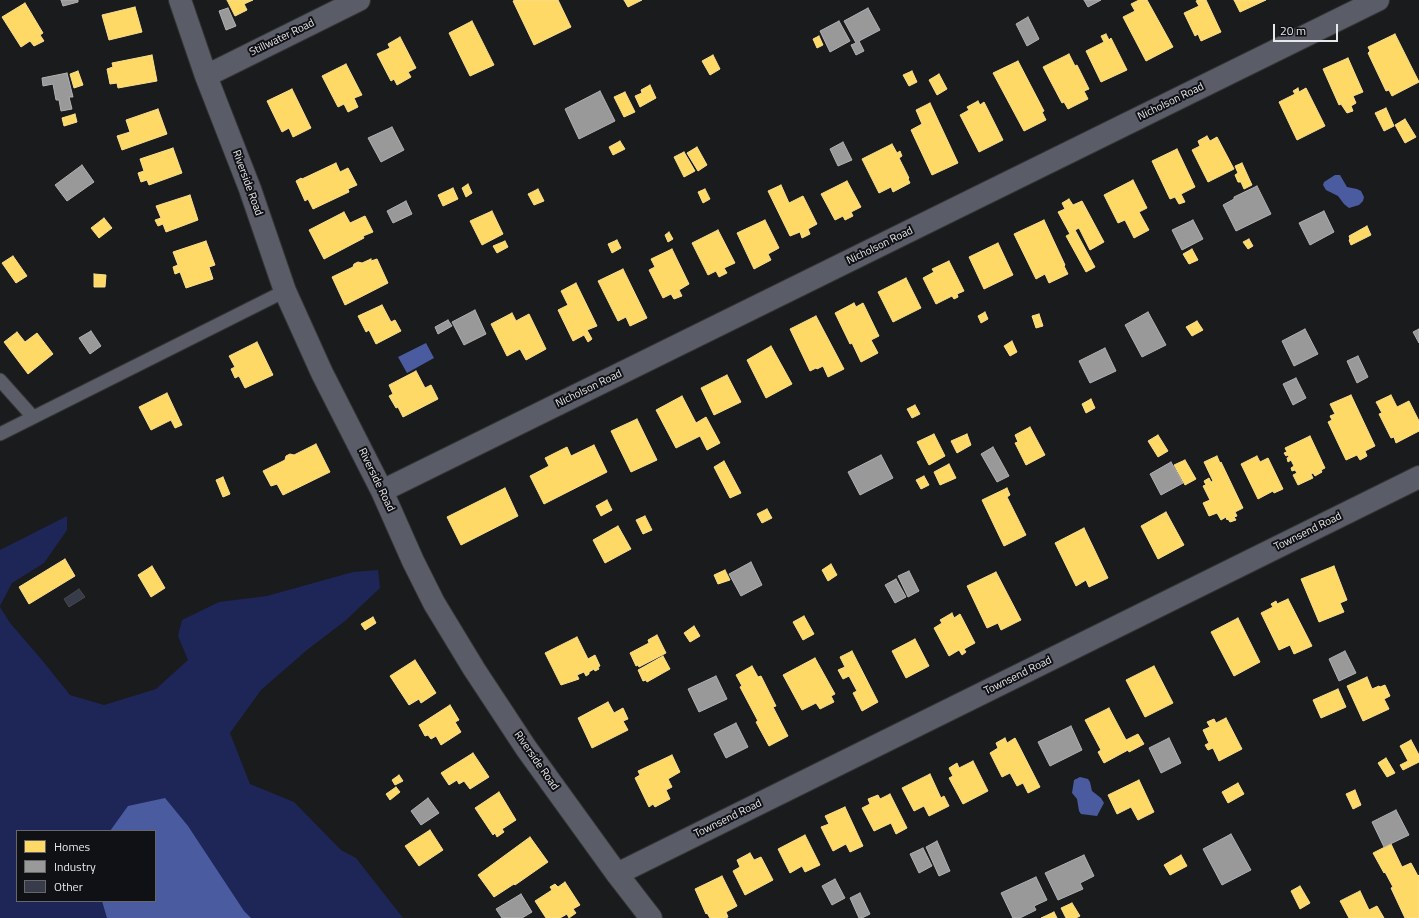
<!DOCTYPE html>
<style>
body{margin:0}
#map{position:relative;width:1419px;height:918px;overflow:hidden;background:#1a1b1d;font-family:"Titillium Web",sans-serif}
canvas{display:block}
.legend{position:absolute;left:16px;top:830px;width:140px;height:72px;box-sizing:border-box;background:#101115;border:1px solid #66676b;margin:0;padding:5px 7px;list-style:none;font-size:12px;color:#e8e8eb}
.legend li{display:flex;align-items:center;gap:8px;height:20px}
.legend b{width:20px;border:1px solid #66676b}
.scale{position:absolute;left:1273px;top:24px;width:65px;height:18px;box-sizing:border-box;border:2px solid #e8e8eb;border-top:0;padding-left:5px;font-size:12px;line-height:14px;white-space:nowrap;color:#e8e8eb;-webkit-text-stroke:3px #101115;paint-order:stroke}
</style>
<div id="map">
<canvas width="1419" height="918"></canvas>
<ul class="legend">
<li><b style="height:11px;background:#ffd966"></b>Homes</li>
<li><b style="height:11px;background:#999"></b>Industry</li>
<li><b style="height:11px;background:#383b4a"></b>Other</li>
</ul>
<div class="scale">20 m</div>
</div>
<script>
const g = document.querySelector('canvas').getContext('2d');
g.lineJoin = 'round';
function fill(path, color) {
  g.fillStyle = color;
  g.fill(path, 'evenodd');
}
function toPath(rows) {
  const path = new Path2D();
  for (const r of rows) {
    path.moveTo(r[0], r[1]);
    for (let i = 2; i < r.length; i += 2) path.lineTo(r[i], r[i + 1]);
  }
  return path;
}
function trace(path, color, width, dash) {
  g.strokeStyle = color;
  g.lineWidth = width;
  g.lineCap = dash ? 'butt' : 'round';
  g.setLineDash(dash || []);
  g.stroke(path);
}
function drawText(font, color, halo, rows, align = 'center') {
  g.font = font + ' "Titillium Web",sans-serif';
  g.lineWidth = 4;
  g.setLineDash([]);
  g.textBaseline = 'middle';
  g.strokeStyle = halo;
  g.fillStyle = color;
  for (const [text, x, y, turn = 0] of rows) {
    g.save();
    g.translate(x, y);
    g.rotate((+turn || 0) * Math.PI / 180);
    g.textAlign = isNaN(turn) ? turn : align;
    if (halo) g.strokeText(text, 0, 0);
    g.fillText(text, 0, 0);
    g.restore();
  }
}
fill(toPath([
 [67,516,67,530,44,563,12,583,0,606,0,550],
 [378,570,380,588,345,621,307,650,261,690,230,733,250,784,294,802,341,850,356,858,403,918,0,918,0,607,10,623,42,660,70,695,104,705,156,689,188,660,178,636,182,620,219,602,267,596,353,572],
 [17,831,155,831,155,901,17,901]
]), '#1d2657');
fill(toPath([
 [1335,175,1340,175,1347,187,1357,189,1361,191,1364,197,1363,201,1359,205,1349,208,1344,204,1338,196,1326,190,1323,185,1324,182],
 [426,343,434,358,407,373,398,357],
 [1080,777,1088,779,1090,782,1092,791,1101,798,1104,803,1097,816,1081,814,1079,811,1077,799,1072,793,1074,780],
 [165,798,188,826,244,911,251,918,107,918,102,901,155,901,155,831,110,831,128,806]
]), '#4a5ba0');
const homes = toPath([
 [227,0,253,0,244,4,247,10,235,16,227,0],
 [515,0,558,0,571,27,534,45,513,1,515,0],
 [624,0,642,0,628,7,624,0],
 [1139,0,1147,0,1173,47,1146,61,1123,17,1135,11,1131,4,1139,0],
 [1198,0,1206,0,1221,32,1201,41,1198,34,1195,36,1184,13,1199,6,1196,1,1198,0],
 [1234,0,1266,0,1240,12,1234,0],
 [25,3,43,33,40,35,44,41,34,46,30,41,21,47,2,17,25,3],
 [135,7,142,32,109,40,102,15,135,7],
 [472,21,494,65,470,76,449,33,472,21],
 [1106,34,1109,40,1111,38,1127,70,1101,82,1086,51,1104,42,1101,36,1106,34],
 [1395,34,1419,82,1392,96,1389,90,1386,91,1368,53,1370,51,1368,47,1395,34],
 [819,36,823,45,817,48,813,39,819,36],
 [400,37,416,68,408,72,411,77,397,85,394,79,391,81,377,54,390,48,388,44,400,37],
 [1069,54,1075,66,1077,65,1089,89,1084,91,1088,99,1068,109,1064,102,1062,103,1043,67,1069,54],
 [152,55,157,81,118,88,117,83,110,84,107,69,113,67,112,63,152,55],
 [713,55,720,69,710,75,702,61,713,55],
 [1348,58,1363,92,1353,96,1356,103,1351,106,1353,111,1347,113,1341,104,1339,105,1323,69,1348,58],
 [1018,61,1044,111,1042,112,1046,120,1024,131,993,73,1018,61],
 [346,64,362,95,354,98,358,107,348,112,344,104,338,107,322,76,346,64],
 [78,71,83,85,74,88,70,74,78,71],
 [912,71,917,82,909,86,903,75,912,71],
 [939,74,947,89,937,95,929,80,939,74],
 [650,85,656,98,640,107,635,96,642,93,641,90,650,85],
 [1298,88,1299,92,1306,88,1325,126,1297,140,1279,102,1295,94,1293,91,1298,88],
 [292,89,311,128,293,137,289,128,282,132,267,101,292,89],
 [625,92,635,112,624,117,614,97,625,92],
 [978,101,980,105,984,102,1003,140,979,152,960,115,969,110,967,107,978,101],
 [930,103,958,163,932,175,911,130,922,124,916,110,930,103],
 [1386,108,1394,126,1384,131,1375,113,1386,108],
 [158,109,167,134,122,150,117,136,130,132,126,120,158,109],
 [75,114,77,122,64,126,62,118,75,114],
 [1405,119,1416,137,1405,143,1395,125,1405,119],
 [1207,136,1210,141,1217,137,1234,169,1208,182,1192,150,1200,146,1198,141,1207,136],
 [620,141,625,149,613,155,609,147,620,141],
 [892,144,897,153,900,151,902,156,899,158,909,178,908,179,910,183,893,192,891,187,879,193,862,159,892,144],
 [697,147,707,165,698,171,687,153,697,147],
 [173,148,182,173,149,185,147,180,141,182,138,173,144,171,140,159,173,148],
 [1177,149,1195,187,1181,194,1185,202,1179,204,1175,197,1170,199,1152,161,1177,149],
 [684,152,695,171,684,177,674,157,684,152],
 [336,163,340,172,348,168,357,185,348,189,349,192,313,209,308,199,305,201,296,181,301,178,302,179,336,163],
 [1242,163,1252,185,1244,189,1241,182,1238,182,1235,175,1238,173,1235,166,1242,163],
 [1133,180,1147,208,1139,212,1149,230,1134,238,1125,220,1118,223,1104,195,1133,180],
 [847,181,861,207,851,212,853,216,845,220,843,216,835,220,821,194,847,181],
 [468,184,472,193,466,197,462,188,468,184],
 [781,185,789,203,803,196,817,224,808,229,810,234,802,238,800,232,790,236,768,191,781,185],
 [453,188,458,199,443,206,438,195,453,188],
 [538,189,544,201,534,205,528,194,538,189],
 [705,189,710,199,703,203,698,192,705,189],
 [190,195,198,220,166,232,163,224,158,226,155,220,161,218,156,206,190,195],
 [1069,199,1073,205,1082,201,1104,242,1090,250,1079,228,1075,230,1095,267,1086,272,1066,236,1070,234,1058,212,1065,209,1062,203,1069,199],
 [492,211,503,234,482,245,470,221,492,211],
 [344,212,350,223,365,216,373,232,363,236,364,238,324,259,309,230,344,212],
 [104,218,112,228,99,238,91,228,104,218],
 [765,220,779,248,768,254,771,260,754,269,737,233,765,220],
 [1044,220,1065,265,1064,266,1068,274,1049,283,1045,274,1036,279,1014,234,1044,220],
 [1367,226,1371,235,1351,245,1349,240,1350,239,1349,236,1367,226],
 [718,230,735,263,724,268,727,273,719,277,716,271,708,275,692,243,718,230],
 [669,232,673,239,668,242,665,235,669,232],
 [1249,239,1253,246,1248,249,1243,242,1249,239],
 [617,240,621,248,612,253,608,244,617,240],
 [206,241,215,265,209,267,213,279,186,288,180,272,175,274,173,267,178,265,173,252,206,241],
 [505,241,508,247,497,253,493,246,505,241],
 [998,243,1013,275,984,289,969,257,998,243],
 [672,249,689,284,679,290,682,296,674,299,671,294,663,298,649,270,655,267,651,259,672,249],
 [1192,249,1198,260,1189,264,1183,254,1192,249],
 [13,256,27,276,16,283,2,263,13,256],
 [371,259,371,261,377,259,388,283,345,305,332,277,353,267,354,264,358,262,362,263,371,259],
 [949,261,964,291,957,294,958,297,954,299,952,296,936,304,923,278,934,272,932,269,949,261],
 [623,269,647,318,630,326,626,317,618,321,598,281,623,269],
 [94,274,106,275,105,287,94,287,94,274],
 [906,278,921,308,893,322,878,292,906,278],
 [576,283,597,326,587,330,592,339,588,342,584,335,573,341,558,310,568,305,561,291,576,283],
 [854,303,856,307,863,303,879,336,871,340,878,353,861,362,852,343,850,344,835,313,854,303],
 [382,305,391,322,395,320,401,331,376,344,369,330,366,332,358,316,382,305],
 [985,312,988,319,981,323,978,316,985,312],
 [512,313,516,321,529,314,546,349,526,360,520,349,507,356,491,324,512,313],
 [1039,314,1043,326,1036,328,1032,316,1039,314],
 [816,316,844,369,828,377,823,366,817,369,816,368,810,371,790,329,816,316],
 [1197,321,1203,330,1192,336,1186,327,1197,321],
 [17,332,25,342,37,333,53,354,28,374,4,342,17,332],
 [1012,341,1017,352,1010,356,1004,346,1012,341],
 [257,342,273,375,245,388,239,376,235,378,231,369,235,367,229,356,257,342],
 [771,346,792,384,766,398,747,360,771,346],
 [416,371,425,388,431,385,438,399,403,417,398,407,396,408,389,396,393,394,389,385,416,371],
 [727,375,741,402,714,415,701,388,727,375],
 [167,393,182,425,175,428,171,420,151,430,139,407,167,393],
 [1351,395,1375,446,1365,451,1367,456,1360,460,1357,455,1346,460,1328,422,1332,420,1330,416,1335,414,1330,404,1351,395],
 [1391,395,1397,407,1409,401,1419,421,1419,431,1396,443,1394,437,1391,438,1379,414,1382,413,1376,402,1391,395],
 [682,396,696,423,706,417,720,443,707,450,700,436,676,448,656,410,682,396],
 [1091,399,1095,408,1086,413,1082,404,1091,399],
 [915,405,920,414,912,418,907,409,915,405],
 [637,419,657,460,631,472,611,431,637,419],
 [1030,427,1045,455,1026,465,1015,443,1018,442,1015,435,1030,427],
 [934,434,945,456,929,465,917,442,934,434],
 [967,434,971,445,957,453,951,441,967,434],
 [1158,435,1168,451,1158,457,1148,441,1158,435],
 [1310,436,1325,468,1321,470,1322,472,1315,476,1313,473,1311,474,1313,478,1298,485,1293,475,1297,473,1295,470,1292,471,1291,468,1294,466,1291,460,1288,462,1287,458,1289,457,1288,455,1286,456,1284,453,1287,452,1285,448,1310,436],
 [316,444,330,472,283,495,277,484,271,486,263,471,285,460,286,456,290,454,294,455,316,444],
 [594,445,607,472,544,504,530,476,549,466,545,458,567,447,571,456,594,445],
 [1217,456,1220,463,1221,462,1243,508,1235,512,1237,516,1234,517,1236,520,1230,522,1228,519,1227,520,1226,517,1221,520,1217,513,1209,516,1203,503,1210,500,1203,486,1206,485,1204,481,1209,478,1211,482,1213,481,1204,462,1217,456],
 [1257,456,1260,462,1268,458,1283,489,1274,493,1273,491,1258,499,1241,464,1257,456],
 [1185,460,1196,479,1185,485,1174,465,1185,460],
 [724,461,741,493,730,498,714,467,724,461],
 [949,464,956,478,940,485,934,472,949,464],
 [924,476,929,485,921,489,916,480,924,476],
 [223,477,230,494,223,497,216,480,223,477],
 [505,488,518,516,461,545,447,517,505,488],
 [1007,488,1010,495,1007,497,1026,535,1004,546,982,500,1007,488],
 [607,500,612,510,601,516,596,506,607,500],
 [767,509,772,518,762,523,757,514,767,509],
 [1166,512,1184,545,1158,559,1141,526,1166,512],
 [645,516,652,530,643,534,636,520,645,516],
 [618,526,631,549,605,563,593,540,618,526],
 [1084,528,1108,578,1089,587,1086,580,1076,586,1055,543,1084,528],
 [65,559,75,576,29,604,19,587,65,559],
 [831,564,837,575,828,581,822,570,831,564],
 [152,566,165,588,151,597,138,575,152,566],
 [1334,566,1347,600,1340,603,1344,612,1319,622,1301,579,1334,566],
 [725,570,730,580,718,584,714,575,725,570],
 [996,572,1021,620,1001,630,998,623,987,628,967,586,996,572],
 [1288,599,1312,646,1294,654,1290,645,1279,650,1261,613,1273,607,1271,604,1276,601,1277,604,1288,599],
 [952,613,954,618,960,614,975,643,964,649,966,652,962,655,959,650,949,656,934,628,942,623,940,620,952,613],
 [804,616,814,634,803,640,793,622,804,616],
 [373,617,376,623,365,630,361,624,373,617],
 [1238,618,1260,662,1234,676,1211,632,1238,618],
 [694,626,700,636,690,642,684,633,694,626],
 [657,635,666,653,639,667,638,665,636,666,630,653,649,643,648,640,657,635],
 [577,637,588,659,595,655,600,666,598,667,599,669,595,671,594,669,589,672,589,674,586,676,584,672,577,675,579,679,561,685,545,653,577,637],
 [915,639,929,666,906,678,892,651,915,639],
 [852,651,878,702,862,711,853,693,857,691,849,676,843,679,838,670,845,667,840,657,852,651],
 [663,656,670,669,647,682,646,680,643,681,638,670,663,656],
 [815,658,835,694,831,696,834,702,820,709,816,703,802,710,783,675,815,658],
 [415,660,436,693,421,703,419,699,409,705,390,676,415,660],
 [752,666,758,677,761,676,776,706,773,707,788,736,769,746,756,722,758,721,740,687,742,686,736,675,752,666],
 [1154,666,1173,703,1145,717,1126,680,1154,666],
 [1367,677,1372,689,1379,686,1380,687,1385,685,1390,696,1384,699,1389,709,1363,721,1347,686,1367,677],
 [1338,689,1346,707,1321,718,1313,700,1338,689],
 [608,702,614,713,623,708,628,719,623,721,628,730,592,748,578,718,608,702],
 [450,705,459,720,455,722,461,732,441,745,436,736,431,739,428,735,425,736,419,725,450,705],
 [1109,708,1126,740,1138,734,1144,744,1129,752,1128,750,1104,763,1098,752,1101,750,1085,720,1109,708],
 [1226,718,1242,749,1219,761,1213,748,1208,750,1205,745,1209,743,1203,730,1210,727,1207,722,1214,719,1216,723,1226,718],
 [1005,738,1007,743,1015,738,1040,787,1028,793,1023,783,1017,786,1010,773,1002,777,990,753,998,748,996,743,1005,738],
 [1411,740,1419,755,1419,762,1403,770,1400,765,1408,761,1400,746,1411,740],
 [473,753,489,777,470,789,464,781,459,784,457,780,449,785,441,773,473,753],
 [672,755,680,772,668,779,672,787,666,790,670,799,655,807,653,804,649,807,635,778,640,775,638,771,672,755],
 [1386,758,1395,773,1387,777,1378,763,1386,758],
 [973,761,988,791,963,804,949,778,953,776,949,768,957,763,959,768,973,761],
 [930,774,941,798,944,796,949,806,929,816,924,806,914,811,902,788,930,774],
 [399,775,403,781,395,785,392,780,399,775],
 [1139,780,1154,812,1138,820,1131,807,1117,814,1108,795,1139,780],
 [1238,783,1244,794,1228,803,1222,792,1238,783],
 [396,787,400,792,390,800,386,794,396,787],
 [1355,790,1361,805,1353,809,1346,794,1355,790],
 [499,792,516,820,502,829,504,832,497,837,495,833,493,835,475,808,499,792],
 [890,794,907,828,896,834,891,823,874,831,862,808,870,804,868,799,878,795,880,799,890,794],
 [845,807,863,846,850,852,846,844,833,851,821,827,829,824,825,816,845,807],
 [430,830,443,850,419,866,405,846,430,830],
 [805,835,820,865,805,872,802,866,790,873,778,849,805,835],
 [530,837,548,862,515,885,514,884,494,897,478,875,530,837],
 [1391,844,1402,867,1411,863,1418,876,1419,875,1419,918,1405,918,1391,888,1393,887,1385,872,1384,873,1373,853,1391,844],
 [750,853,754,860,761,857,773,880,745,895,733,871,740,867,737,860,750,853],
 [1181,855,1187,866,1170,875,1164,865,1181,855],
 [722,876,737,906,726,912,728,917,725,918,710,918,707,913,706,914,695,889,722,876],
 [565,882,580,905,573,909,576,913,569,918,567,914,560,918,546,918,535,901,552,890,550,887,555,884,558,887,565,882],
 [1300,886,1310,903,1300,909,1291,891,1300,886],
 [1360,891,1369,910,1377,906,1384,918,1349,918,1340,901,1360,891],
 [1072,903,1080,916,1076,918,1066,918,1061,908,1072,903],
 [1054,912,1057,918,1041,918,1054,912]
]);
fill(homes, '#ffd966');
trace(homes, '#f8de8e', 1);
const industry = toPath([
 [61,0,78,0,78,2,63,6,61,0],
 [1084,0,1101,0,1088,7,1084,0],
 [228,8,236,26,226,30,219,11,228,8],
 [868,8,880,30,859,41,864,51,856,55,851,45,856,43,844,21,868,8],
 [1028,17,1039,39,1027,46,1016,24,1028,17],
 [839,21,850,41,830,52,820,31,839,21],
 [67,73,73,97,69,97,72,109,61,111,59,100,56,100,53,84,43,86,42,78,67,73],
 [600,91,615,121,579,139,565,109,600,91],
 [392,127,404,150,381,162,368,138,392,127],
 [843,142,852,160,838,166,830,149,843,142],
 [82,165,94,182,67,201,55,185,82,165],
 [1257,186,1271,214,1236,231,1223,205,1234,199,1234,197,1257,186],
 [406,201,412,214,393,223,387,211,406,201],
 [1324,211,1334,232,1310,245,1299,223,1324,211],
 [1193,220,1203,239,1182,250,1172,230,1193,220],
 [475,310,486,334,464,345,452,322,475,310],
 [1148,312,1166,345,1142,357,1125,325,1148,312],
 [448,320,452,326,438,334,435,327,448,320],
 [1305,329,1318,354,1294,366,1282,341,1305,329],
 [1419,329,1419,343,1413,332,1419,329],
 [91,331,101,346,90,354,79,338,91,331],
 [1105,348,1116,371,1090,383,1079,361,1105,348],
 [1358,356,1368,377,1357,383,1347,361,1358,356],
 [1296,378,1306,398,1293,405,1283,384,1296,378],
 [993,447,1009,476,997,482,981,454,993,447],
 [881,455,893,478,860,495,848,472,881,455],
 [1171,462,1183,483,1161,495,1150,474,1171,462],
 [751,562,762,585,741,596,729,574,751,562],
 [909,571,919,591,908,597,898,576,909,571],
 [896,579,906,597,895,603,885,585,896,579],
 [1345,651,1356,673,1339,681,1329,659,1345,651],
 [716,676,727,699,699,712,688,689,716,676],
 [736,723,748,747,726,758,714,734,736,723],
 [1071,726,1082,750,1050,766,1038,742,1071,726],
 [1169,738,1181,763,1161,773,1149,748,1169,738],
 [428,798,439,813,421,825,411,811,428,798],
 [1396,810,1409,835,1384,847,1372,822,1396,810],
 [1231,834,1251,870,1222,885,1203,849,1231,834],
 [937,841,950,871,939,876,926,847,937,841],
 [923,848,932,866,919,873,910,854,923,848],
 [1084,855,1094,876,1080,883,1083,889,1058,900,1045,873,1084,855],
 [1036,877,1047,900,1034,906,1036,910,1020,918,1013,918,1001,893,1036,877],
 [835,879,845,898,832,905,822,886,835,879],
 [860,893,870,914,862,918,859,918,850,898,860,893],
 [521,894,532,912,522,918,502,918,496,909,521,894]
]);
fill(industry, '#999');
trace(industry, '#b1b1b2', 1);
const building = toPath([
 [79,589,85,597,69,607,64,599,79,589]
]);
fill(building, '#383b4a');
trace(building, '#47484a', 1);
const service = toPath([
 [0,380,33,417],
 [0,434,285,291]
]);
const minor = toPath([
 [180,0,206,76,250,189,285,291,322,373,382,491,413,561,434,603,474,669,526,748,617,874,651,918],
 [206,76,359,0],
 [382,491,1378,0],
 [617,874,1419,477]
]);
trace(service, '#343435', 15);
trace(minor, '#343435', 24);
trace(service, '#5a5c67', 13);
trace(minor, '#5a5c67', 22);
drawText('11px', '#e8e8eb', '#101115', [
 ["Stillwater Road",282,38,-26],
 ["Nicholson Road",1171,102,-26],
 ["Riverside Road",247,183,70],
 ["Nicholson Road",880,246,-26],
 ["Nicholson Road",589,389,-26],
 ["Riverside Road",376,480,64],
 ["Townsend Road",1308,532,-26],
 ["Townsend Road",1018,676,-26],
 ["Riverside Road",536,761,55],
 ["Townsend Road",728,819,-26]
]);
</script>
